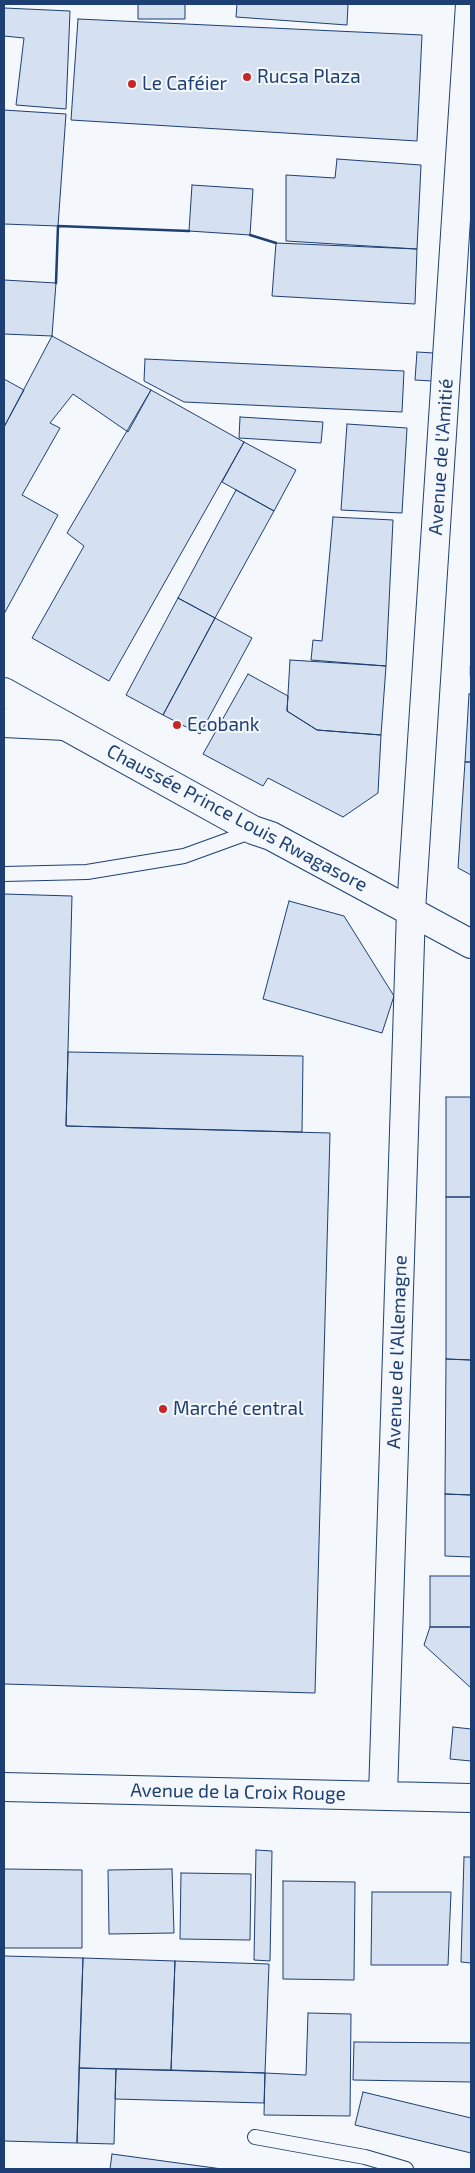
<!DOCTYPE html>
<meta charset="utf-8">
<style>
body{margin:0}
#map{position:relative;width:475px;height:2173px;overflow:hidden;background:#f4f7fb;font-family:"Exo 2",sans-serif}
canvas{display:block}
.frame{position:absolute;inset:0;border:5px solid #1d3f73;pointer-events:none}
</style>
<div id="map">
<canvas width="475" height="2173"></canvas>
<div class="frame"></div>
</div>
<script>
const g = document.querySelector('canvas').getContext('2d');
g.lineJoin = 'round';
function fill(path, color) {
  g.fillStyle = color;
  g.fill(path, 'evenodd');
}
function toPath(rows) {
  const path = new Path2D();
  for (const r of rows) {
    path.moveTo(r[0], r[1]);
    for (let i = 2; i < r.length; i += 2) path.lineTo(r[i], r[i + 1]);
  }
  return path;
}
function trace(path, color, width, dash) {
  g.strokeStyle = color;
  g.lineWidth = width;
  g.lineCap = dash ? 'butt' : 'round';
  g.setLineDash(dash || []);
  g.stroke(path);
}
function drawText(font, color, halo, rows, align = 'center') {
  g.font = font + ' "Exo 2",sans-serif';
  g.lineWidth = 4;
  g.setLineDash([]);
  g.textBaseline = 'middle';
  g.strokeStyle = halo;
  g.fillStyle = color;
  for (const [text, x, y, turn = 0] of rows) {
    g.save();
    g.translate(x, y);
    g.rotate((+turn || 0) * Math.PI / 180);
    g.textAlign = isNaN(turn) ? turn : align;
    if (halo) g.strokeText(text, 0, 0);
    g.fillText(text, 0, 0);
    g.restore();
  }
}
const building = toPath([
 [138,4,185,4,185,19,138,19,138,4],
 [237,4,348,4,347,25,236,17,237,4],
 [4,8,70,11,66,109,16,105,24,38,4,36,4,8],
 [78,19,422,35,417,141,71,120,78,19],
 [4,110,66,114,58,226,4,224,4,110],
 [337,159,421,165,417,249,286,241,286,175,335,178,337,159],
 [192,185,253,189,250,235,189,231,192,185],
 [276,243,417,249,415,304,272,296,276,243],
 [4,280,56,283,52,336,4,334,4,280],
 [52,336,151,390,128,432,73,394,50,423,60,428,22,495,58,515,4,614,4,427,52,336],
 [417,352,434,353,432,381,415,380,417,352],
 [145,359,404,371,402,412,184,402,144,381,145,359],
 [4,379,24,390,4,427,4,379],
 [151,390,244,442,109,681,32,638,84,546,67,533,151,390],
 [240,417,323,422,321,443,239,438,240,417],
 [347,424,407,428,402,513,341,510,347,424],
 [244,442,296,470,274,511,222,482,244,442],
 [236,490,274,511,215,618,178,598,236,490],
 [333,517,393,520,386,666,311,660,313,640,322,641,333,517],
 [178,598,215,618,163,715,126,695,178,598],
 [215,618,252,638,200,734,163,715,215,618],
 [290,660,386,666,381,735,317,730,287,711,290,660],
 [248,674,288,696,287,711,317,730,381,735,378,793,343,817,268,778,263,786,203,754,248,674],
 [469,694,471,694,471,762,465,762,469,694],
 [465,762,471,762,471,875,458,868,465,762],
 [4,894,72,896,66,1126,330,1133,315,1693,4,1684,4,894],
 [289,901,344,916,394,996,382,1033,263,999,289,901],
 [68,1052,303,1056,302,1132,66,1126,68,1052],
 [446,1097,471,1097,471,1197,446,1197,446,1097],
 [446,1197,471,1197,471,1360,446,1359,446,1197],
 [446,1359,471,1360,471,1495,445,1494,446,1359],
 [445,1494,471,1495,471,1557,445,1556,445,1494],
 [430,1576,471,1576,471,1627,430,1627,430,1576],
 [430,1627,471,1627,471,1688,424,1645,430,1627],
 [453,1727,471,1729,471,1761,450,1759,453,1727],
 [256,1850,272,1851,270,1961,254,1960,256,1850],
 [464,1857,471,1857,471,1963,461,1962,464,1857],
 [4,1869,82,1870,82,1948,4,1948,4,1869],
 [172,1869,174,1933,109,1934,108,1870,172,1869],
 [181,1873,251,1874,250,1940,180,1939,181,1873],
 [283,1881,355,1882,354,1980,283,1979,283,1881],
 [372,1892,451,1892,448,1965,371,1965,372,1892],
 [4,1956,83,1958,77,2143,4,2141,4,1956],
 [83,1958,175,1961,171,2070,79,2068,83,1958],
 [175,1961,269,1964,265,2073,171,2070,175,1961],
 [308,2013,351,2014,350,2116,264,2115,265,2073,306,2075,308,2013],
 [354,2042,471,2043,471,2082,353,2080,354,2042],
 [79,2068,116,2069,114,2144,77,2143,79,2068],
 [116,2069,265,2073,264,2103,115,2099,116,2069],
 [363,2092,471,2118,471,2153,355,2125,363,2092],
 [112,2154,222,2169,110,2169,112,2154]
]);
fill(building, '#d5e0f0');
trace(building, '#1d3f73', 1);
const lane = toPath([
 [4,874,87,872,184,856,253,831],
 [255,2137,365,2157,406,2169]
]);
const street = toPath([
 [4,723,65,726],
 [4,1787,471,1798],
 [383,1795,411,910,470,4]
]);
const secondary = toPath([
 [4,692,253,830,271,836,471,944]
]);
trace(lane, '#1d3f73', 16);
trace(street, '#1d3f73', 30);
trace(secondary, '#1d3f73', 30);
trace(lane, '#f4f7fb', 14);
trace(street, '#f4f7fb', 28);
trace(secondary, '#f4f7fb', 28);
trace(toPath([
 [250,235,276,243],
 [56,283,58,226,189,231],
 [471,666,471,676]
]), '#1d3f73', 2.5);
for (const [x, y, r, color] of [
 [247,77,5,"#c62828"],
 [132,84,5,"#c62828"],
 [177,725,5,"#c62828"],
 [163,1409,5,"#c62828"]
]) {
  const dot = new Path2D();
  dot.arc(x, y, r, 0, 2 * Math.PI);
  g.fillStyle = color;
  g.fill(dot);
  trace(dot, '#f4f7fb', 2);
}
drawText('19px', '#1d3f73', '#f4f7fb', [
 ["Rucsa Plaza",257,77],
 ["Le Caféier",142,84],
 ["Ecobank",187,725],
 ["Marché central",173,1409]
], 'left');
drawText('19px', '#1d3f73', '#f4f7fb', [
 ["Avenue de l'Amitié",441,457,-86],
 ["Chaussée Prince Louis Rwagasore",237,818,28],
 ["Avenue de l'Allemagne",397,1352,-88],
 ["Avenue de la Croix Rouge",238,1792,1]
]);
</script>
